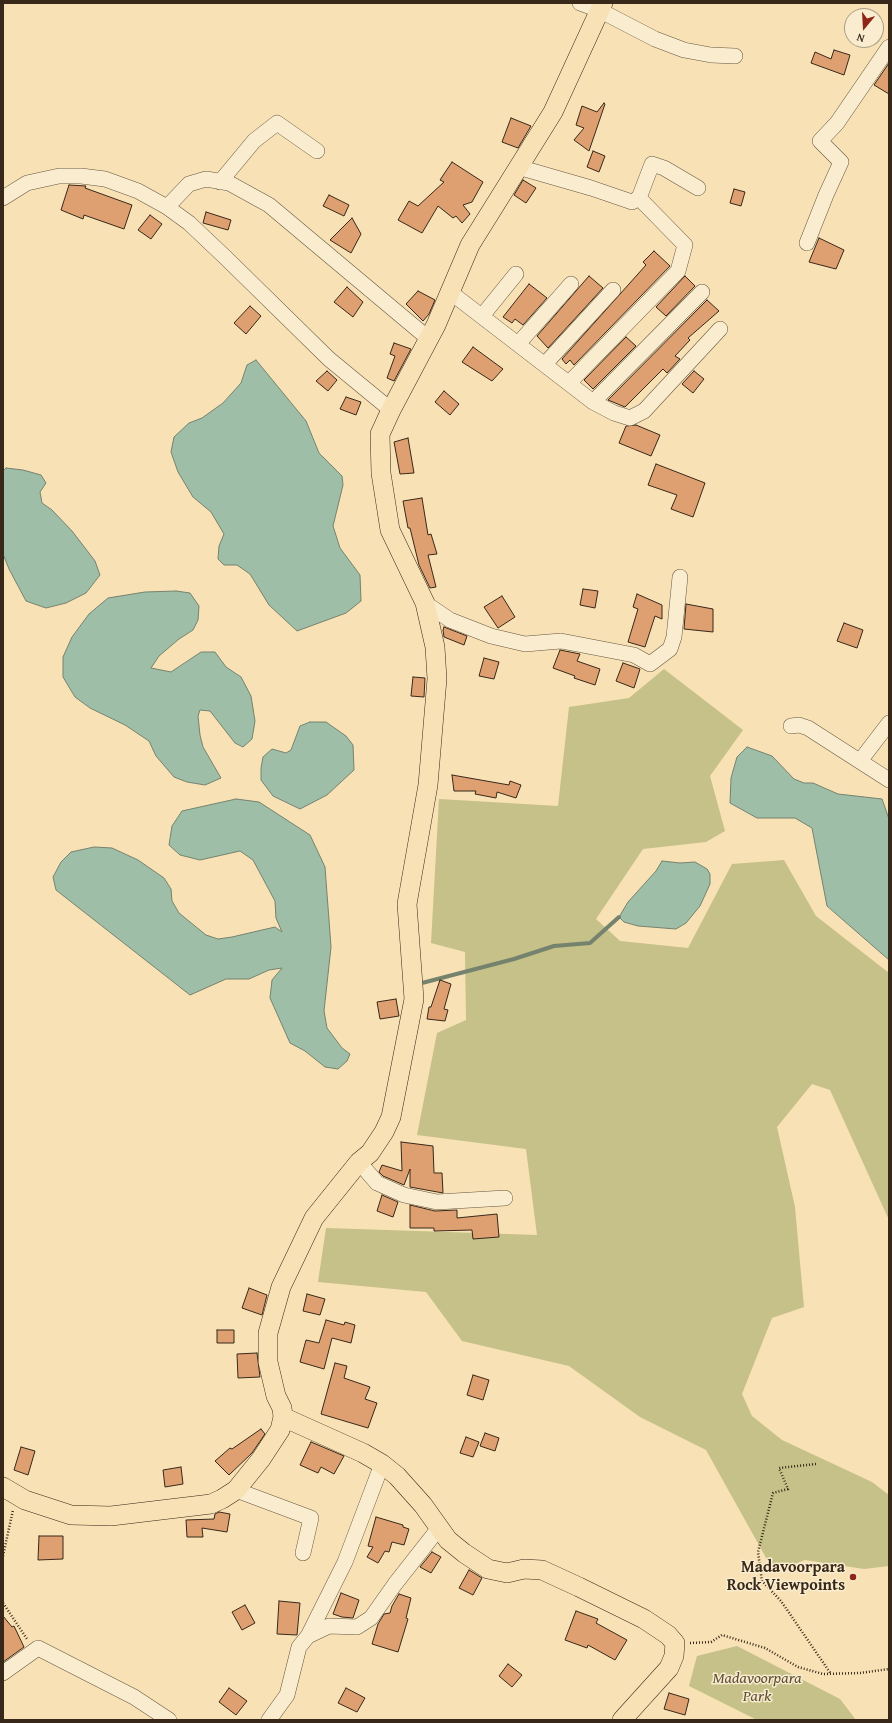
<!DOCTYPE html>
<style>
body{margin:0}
#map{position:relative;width:892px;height:1723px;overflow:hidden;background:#f7e1b5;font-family:"Gentium Book Plus",serif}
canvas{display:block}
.frame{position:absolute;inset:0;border:4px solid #372819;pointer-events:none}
.north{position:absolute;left:844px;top:8px;width:40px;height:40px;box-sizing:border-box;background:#faeccf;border:1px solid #ac9e86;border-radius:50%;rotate:198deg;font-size:11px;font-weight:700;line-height:16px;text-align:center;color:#372819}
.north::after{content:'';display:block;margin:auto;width:14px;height:18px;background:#8f2418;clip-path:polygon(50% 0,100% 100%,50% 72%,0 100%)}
</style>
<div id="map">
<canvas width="892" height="1723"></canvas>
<div class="frame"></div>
<div class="north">N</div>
</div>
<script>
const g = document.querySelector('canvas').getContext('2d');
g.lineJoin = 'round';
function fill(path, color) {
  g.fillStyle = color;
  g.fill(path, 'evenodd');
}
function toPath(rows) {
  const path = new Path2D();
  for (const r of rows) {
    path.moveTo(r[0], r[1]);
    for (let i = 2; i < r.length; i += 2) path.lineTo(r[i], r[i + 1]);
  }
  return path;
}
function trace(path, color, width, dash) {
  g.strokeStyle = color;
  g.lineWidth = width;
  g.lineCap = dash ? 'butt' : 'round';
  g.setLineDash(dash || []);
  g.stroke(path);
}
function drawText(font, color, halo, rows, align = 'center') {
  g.font = font + ' "Gentium Book Plus",serif';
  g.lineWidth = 3;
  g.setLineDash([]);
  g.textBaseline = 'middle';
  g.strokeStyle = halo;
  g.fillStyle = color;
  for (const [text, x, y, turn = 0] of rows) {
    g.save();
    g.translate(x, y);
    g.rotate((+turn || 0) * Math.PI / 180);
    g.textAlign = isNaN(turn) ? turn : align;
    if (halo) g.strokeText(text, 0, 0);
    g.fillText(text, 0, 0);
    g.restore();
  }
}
fill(toPath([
 [664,669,743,730,710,776,725,831,706,842,643,849,596,919,620,941,688,948,732,864,784,860,816,916,889,973,889,1220,830,1090,812,1084,777,1127,795,1207,804,1307,772,1318,742,1394,752,1416,782,1440,872,1482,889,1495,889,1566,864,1569,805,1560,774,1572,706,1450,640,1417,569,1366,462,1341,426,1292,318,1282,326,1228,537,1235,526,1149,417,1135,437,1033,466,1020,465,952,431,943,439,799,558,806,569,707,629,698],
 [737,1646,840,1699,856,1720,757,1720,689,1686,697,1656]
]), '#c5c188');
const water = toPath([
 [256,360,306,421,319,453,342,476,343,485,333,526,340,548,360,575,361,601,346,613,297,631,269,605,250,574,237,565,224,565,218,559,219,546,224,534,211,512,193,497,178,472,171,452,174,437,189,423,202,418,223,403,241,383,247,365,256,360],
 [6,468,23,470,41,475,46,483,40,492,42,503,52,510,72,531,95,561,100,575,86,593,66,603,46,608,26,601,9,569,3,554,3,471,6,468],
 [176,591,190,593,199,606,198,620,193,630,179,639,159,656,151,668,171,672,201,652,215,652,226,667,241,677,251,696,255,721,252,739,243,747,235,743,210,711,200,710,198,716,200,735,203,747,221,778,205,785,187,782,174,777,156,756,149,741,125,725,90,708,75,697,63,677,63,657,72,637,89,614,108,598,145,592,176,591],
 [310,722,326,722,346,736,353,745,354,770,327,795,300,809,273,796,261,780,261,768,263,757,272,749,286,753,291,750,300,726,310,722],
 [747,747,772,756,794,779,804,783,813,783,838,794,882,799,889,819,889,960,827,906,812,828,795,818,757,818,730,803,731,778,737,757,747,747],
 [236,799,259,802,310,835,325,867,331,947,324,1011,327,1028,342,1048,350,1054,347,1061,338,1069,325,1067,305,1051,290,1043,270,998,272,980,282,968,269,970,249,979,226,979,190,995,56,890,53,877,61,862,71,852,94,847,112,848,138,860,164,878,171,889,172,901,179,913,206,935,218,939,232,937,275,927,282,932,276,918,275,901,253,860,240,851,200,860,180,855,169,845,172,826,182,811,236,799],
 [662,861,680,863,695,862,707,869,710,874,710,884,700,906,686,923,676,929,638,926,624,922,619,917,628,902,656,871,662,861]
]);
fill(water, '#9ebea7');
trace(water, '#75826e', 1);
trace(toPath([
 [422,983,514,959,554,946,590,943,619,917]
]), '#75826e', 4);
const building = toPath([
 [834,50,850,55,844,75,811,63,815,52,831,59,834,50],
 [889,63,889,94,874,85,889,63],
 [604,103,605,104,589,151,574,140,584,128,576,125,582,106,597,112,604,103],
 [511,118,531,126,518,148,502,142,511,118],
 [593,151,605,156,599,172,587,167,593,151],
 [452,162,483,182,472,202,463,205,470,214,462,223,456,216,453,218,438,206,422,233,398,220,409,201,418,206,444,182,440,180,452,162],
 [523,180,536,188,526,203,514,195,523,180],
 [69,185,86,186,85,188,132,205,124,229,84,215,83,219,61,210,69,185],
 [734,189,745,192,741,206,730,203,734,189],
 [329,195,349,205,344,216,323,206,329,195],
 [206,212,231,220,228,230,203,223,206,212],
 [150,215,162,224,151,239,138,230,150,215],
 [352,218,361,234,351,253,330,240,352,218],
 [819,238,844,250,836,269,809,262,819,238],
 [654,251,670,266,574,365,570,360,566,364,562,359,646,265,643,262,654,251],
 [589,276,603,288,548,348,537,336,589,276],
 [685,276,695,286,666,316,656,307,685,276],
 [529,284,547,298,523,325,515,319,512,323,503,317,529,284],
 [347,287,363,302,353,317,334,302,347,287],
 [418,291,435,300,429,314,423,321,406,304,418,291],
 [707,300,719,311,688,338,690,340,675,356,680,359,667,373,663,369,625,407,608,400,707,300],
 [250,306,261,316,246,334,234,323,250,306],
 [626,337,636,346,593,389,584,380,626,337],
 [394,343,411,349,394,381,387,378,395,356,390,354,394,343],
 [473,347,503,369,492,381,462,362,473,347],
 [327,371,337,380,328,391,316,381,327,371],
 [694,371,704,379,693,393,682,384,694,371],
 [444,391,459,404,450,415,435,402,444,391],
 [346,397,361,402,356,415,340,409,346,397],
 [636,425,660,435,651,456,619,443,626,426,636,425],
 [408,438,414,473,400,474,394,442,408,438],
 [656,464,705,483,693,517,671,509,677,495,648,485,656,464],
 [422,498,428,535,431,534,437,554,428,555,436,587,430,588,419,565,410,528,408,528,403,501,422,498],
 [583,589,598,591,595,608,580,605,583,589],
 [637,594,662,605,662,619,655,616,645,647,628,642,638,609,633,607,637,594],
 [502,596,515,617,498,628,484,607,502,596],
 [686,604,713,609,713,632,684,629,686,604],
 [844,623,863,630,857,648,837,641,844,623],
 [444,627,467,636,464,645,444,637,443,630,444,627],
 [560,650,580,654,577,661,600,669,595,685,574,678,575,676,553,668,560,650],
 [484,658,499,662,494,679,479,676,484,658],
 [623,663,640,669,634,688,616,681,623,663],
 [413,677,425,678,424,697,411,696,413,677],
 [452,775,509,785,510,781,521,785,516,798,497,792,496,798,475,794,476,791,454,791,452,775],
 [440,980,451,984,444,1009,448,1010,445,1021,427,1019,429,1007,431,1007,440,980],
 [396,999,399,1016,380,1019,377,1002,396,999],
 [401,1142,433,1146,434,1173,442,1173,443,1193,410,1187,410,1169,404,1185,383,1176,379,1172,382,1165,402,1171,401,1142],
 [382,1195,398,1202,393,1217,377,1211,382,1195],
 [410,1205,435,1211,457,1210,457,1218,497,1214,499,1237,473,1239,472,1230,434,1231,434,1228,410,1228,410,1205],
 [249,1288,267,1295,262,1315,242,1308,249,1288],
 [307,1294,325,1299,320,1315,303,1311,307,1294],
 [326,1320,344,1325,345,1322,355,1325,351,1343,332,1338,324,1369,300,1362,306,1340,319,1343,326,1320],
 [217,1330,234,1330,234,1343,217,1343,217,1330],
 [257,1353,260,1377,238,1378,237,1354,257,1353],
 [335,1363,347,1366,344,1378,370,1387,365,1399,377,1403,368,1428,321,1414,335,1363],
 [473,1375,489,1380,483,1400,467,1395,473,1375],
 [261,1429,265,1434,252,1453,229,1475,215,1461,230,1448,232,1449,261,1429],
 [485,1433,499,1438,495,1451,480,1446,485,1433],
 [466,1437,479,1442,473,1457,460,1453,466,1437],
 [311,1442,344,1456,334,1474,321,1467,318,1473,300,1465,311,1442],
 [21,1447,35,1451,28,1475,14,1470,21,1447],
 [181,1467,183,1484,165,1487,163,1470,181,1467],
 [219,1512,230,1514,227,1532,202,1528,203,1537,187,1537,186,1520,214,1519,215,1514,219,1512],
 [376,1517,403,1525,403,1527,409,1529,404,1545,392,1542,389,1552,385,1551,378,1563,367,1557,373,1547,368,1546,376,1517],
 [39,1536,63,1536,63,1559,38,1560,39,1536],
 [432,1552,441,1557,431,1573,420,1567,432,1552],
 [469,1570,482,1578,473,1595,459,1588,469,1570],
 [341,1593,359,1600,353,1618,342,1617,333,1614,341,1593],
 [399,1594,411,1598,406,1618,408,1619,398,1652,372,1644,378,1624,384,1614,390,1613,392,1606,399,1594],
 [279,1601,300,1603,297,1635,277,1634,279,1601],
 [245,1605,255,1623,242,1630,232,1612,245,1605],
 [576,1611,598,1619,596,1623,627,1640,615,1660,588,1645,587,1648,565,1640,576,1611],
 [3,1616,12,1627,14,1626,24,1647,3,1662,3,1616],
 [508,1664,522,1675,512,1687,499,1676,508,1664],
 [229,1688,247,1701,236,1715,219,1702,229,1688],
 [346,1688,365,1698,357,1712,338,1703,346,1688],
 [669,1693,689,1699,685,1715,664,1709,669,1693]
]);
fill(building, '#dfa071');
trace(building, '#372819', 1);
const minor = toPath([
 [580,3,599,10,655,39,684,50,711,55,735,56],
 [518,167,591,188,632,202,639,198,652,164,664,168,698,188],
 [220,182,254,141,277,123,317,151],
 [3,198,27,183,59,176,81,176,105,179,138,191,167,207,189,223,226,258,329,359,391,410],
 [167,207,189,184,206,179,229,183,269,205,429,339],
 [807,243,826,195,841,162,820,141,837,123,889,47],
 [450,292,593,402,614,413,630,418,644,411,720,329],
 [482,316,516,274],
 [518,344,571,284],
 [545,364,613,290],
 [569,383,678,271,685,245,639,198],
 [593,402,702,292],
 [425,603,450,620,491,636,525,644,561,641,634,655,650,664,670,649,674,637,680,577],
 [791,726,799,725,808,728,889,780],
 [860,761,889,723],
 [359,1162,377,1183,404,1195,437,1202,505,1198],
 [236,1490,311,1518,303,1553],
 [308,1636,345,1562,382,1464],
 [3,1673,38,1648,134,1697,169,1720],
 [269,1720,287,1695,299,1647,308,1636,329,1626,357,1627,371,1618,395,1584,439,1528]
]);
const major = toPath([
 [283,1417,363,1453,382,1464,397,1476,423,1505,448,1540,464,1553,488,1569,507,1573,524,1569,542,1570,579,1587,644,1619,668,1635,675,1643,674,1656,669,1668,622,1720],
 [3,1487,25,1500,71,1515,111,1516,211,1504,222,1499,236,1490,261,1459,280,1430,283,1417,282,1408,276,1396,268,1362,268,1333,281,1287,314,1218,359,1162,370,1153,384,1132,391,1117,414,999,407,904,428,785,437,679,435,647,425,603,390,530,381,473,380,434,391,410,436,325,470,245,553,112,603,3]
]);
trace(minor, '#675640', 16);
trace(major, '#372819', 20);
trace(toPath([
 [816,1464,779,1468,788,1489,773,1493,758,1552,762,1581,781,1601,831,1674],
 [3,1556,13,1510],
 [3,1603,27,1639],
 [690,1643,711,1642,722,1635,765,1648,798,1667,823,1674,860,1673,889,1669]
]), '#372819', 2.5, [1, 2]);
trace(minor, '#faeccf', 15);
trace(major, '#f7e1b5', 19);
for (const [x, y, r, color] of [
 [853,1577,4,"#8f2418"]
]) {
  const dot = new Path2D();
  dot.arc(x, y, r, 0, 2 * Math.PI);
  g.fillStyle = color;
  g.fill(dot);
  trace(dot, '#faeccf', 1.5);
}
drawText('bold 16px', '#372819', '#faeccf', [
 ["Madavoorpara",845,1568],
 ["Rock Viewpoints",845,1586]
], 'right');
drawText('italic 16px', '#5a4e35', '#faeccf', [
 ["Madavoorpara",757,1679],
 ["Park",757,1697]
]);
</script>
